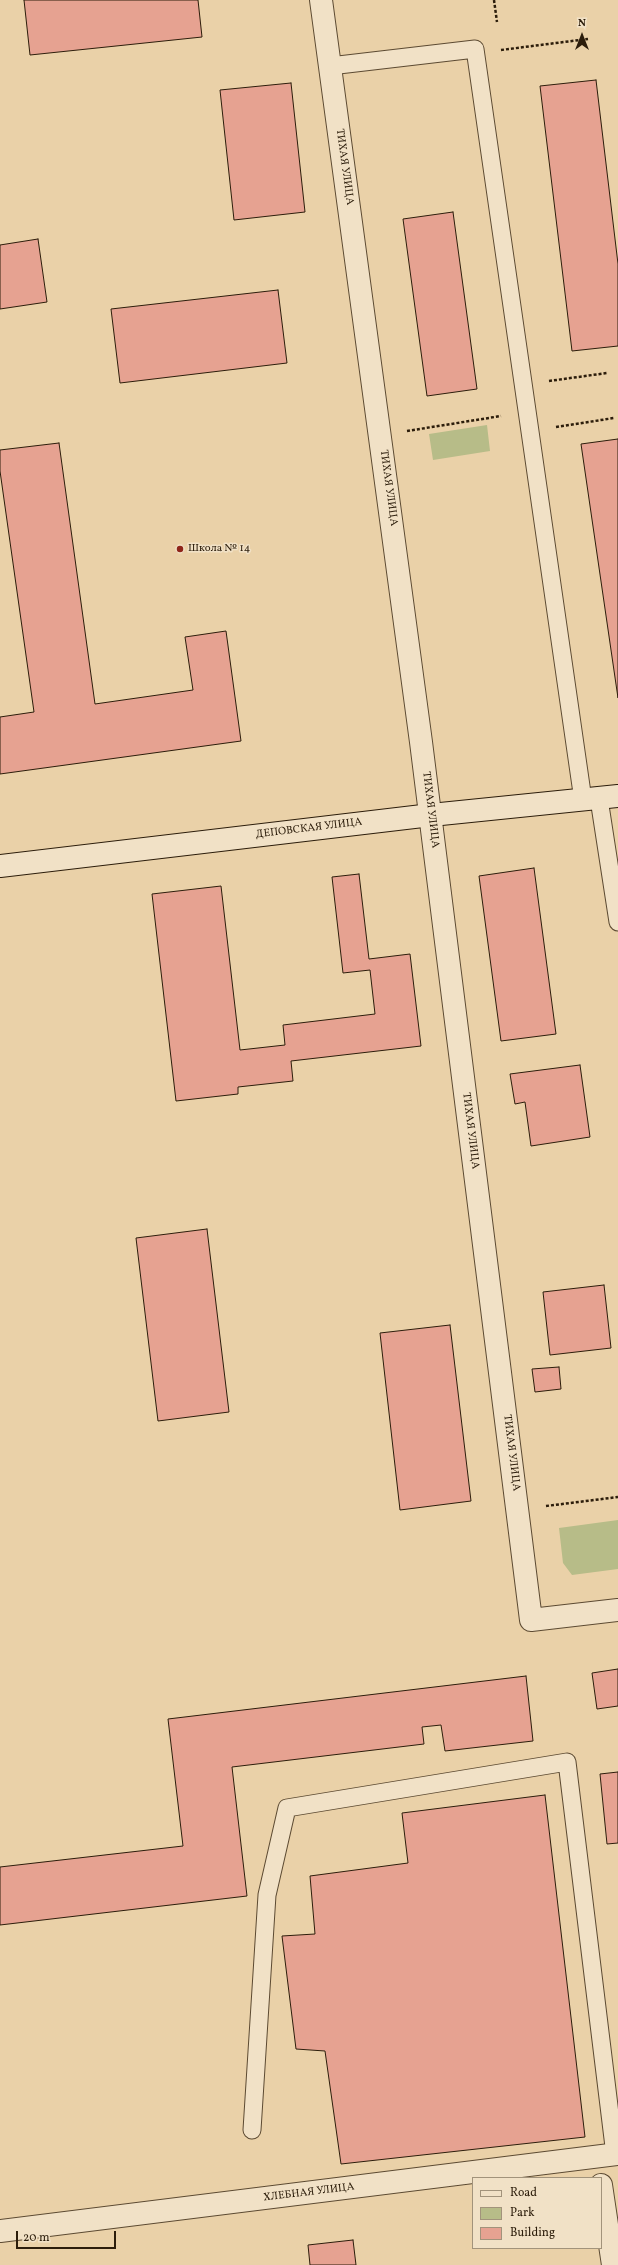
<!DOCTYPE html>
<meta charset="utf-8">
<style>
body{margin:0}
#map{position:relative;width:618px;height:2265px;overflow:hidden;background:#ead1a8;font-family:Vollkorn,serif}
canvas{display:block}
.legend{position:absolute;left:472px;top:2177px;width:130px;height:72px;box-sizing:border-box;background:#f1e1c6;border:1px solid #a2937b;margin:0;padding:5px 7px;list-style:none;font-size:12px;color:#2c1d0b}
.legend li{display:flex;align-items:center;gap:8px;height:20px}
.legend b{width:20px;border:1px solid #a2937b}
.north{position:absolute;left:562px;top:16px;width:40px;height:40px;-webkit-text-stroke:3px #f1e1c6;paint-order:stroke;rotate:0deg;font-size:11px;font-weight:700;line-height:16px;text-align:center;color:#2c1d0b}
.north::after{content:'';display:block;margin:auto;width:14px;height:18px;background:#2c1d0b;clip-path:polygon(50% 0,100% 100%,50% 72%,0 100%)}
.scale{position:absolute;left:16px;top:2231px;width:100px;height:18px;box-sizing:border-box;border:2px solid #2c1d0b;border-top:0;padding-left:5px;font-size:12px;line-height:14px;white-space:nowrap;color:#2c1d0b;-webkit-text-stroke:3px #f1e1c6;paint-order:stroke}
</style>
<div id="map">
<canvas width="618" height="2265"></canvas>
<ul class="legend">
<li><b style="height:5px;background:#f1e1c6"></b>Road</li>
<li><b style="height:11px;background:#b7bc88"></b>Park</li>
<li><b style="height:11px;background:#e6a291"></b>Building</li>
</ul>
<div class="north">N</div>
<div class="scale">20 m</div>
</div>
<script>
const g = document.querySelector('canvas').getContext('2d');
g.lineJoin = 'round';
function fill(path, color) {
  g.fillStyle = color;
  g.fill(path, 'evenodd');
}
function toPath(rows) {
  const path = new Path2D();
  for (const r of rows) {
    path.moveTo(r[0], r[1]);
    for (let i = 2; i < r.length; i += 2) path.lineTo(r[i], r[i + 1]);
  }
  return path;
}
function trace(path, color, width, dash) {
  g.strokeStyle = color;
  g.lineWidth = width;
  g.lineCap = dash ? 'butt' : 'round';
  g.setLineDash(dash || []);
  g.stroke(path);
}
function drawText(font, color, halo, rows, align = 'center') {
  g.font = font + ' Vollkorn,serif';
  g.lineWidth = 3;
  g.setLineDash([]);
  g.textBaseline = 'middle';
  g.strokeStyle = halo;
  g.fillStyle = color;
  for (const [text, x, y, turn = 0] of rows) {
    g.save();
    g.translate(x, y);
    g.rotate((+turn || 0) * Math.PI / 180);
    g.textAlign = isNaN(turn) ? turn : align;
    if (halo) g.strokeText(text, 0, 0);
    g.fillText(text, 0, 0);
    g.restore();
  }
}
fill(toPath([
 [487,425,490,451,433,460,429,434],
 [618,1520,618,1569,572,1575,563,1563,559,1528]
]), '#b7bc88');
const building = toPath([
 [24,0,198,0,202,37,30,55,24,0],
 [596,80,618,264,618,346,572,351,540,86,596,80],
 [291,83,305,212,234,220,220,90,291,83],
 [453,212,477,389,427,396,403,219,453,212],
 [38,239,47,302,0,309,0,245,38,239],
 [278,290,287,363,120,383,111,309,278,290],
 [618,439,618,698,581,444,618,439],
 [59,443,95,704,193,690,185,637,226,631,241,741,0,774,0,717,34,712,0,471,0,450,59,443],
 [534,868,556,1034,501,1041,479,876,534,868],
 [359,874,369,959,410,954,421,1046,291,1061,293,1081,238,1087,238,1094,176,1101,152,894,221,886,240,1050,285,1045,283,1025,375,1014,370,970,343,973,332,877,359,874],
 [580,1065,590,1137,531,1146,525,1102,515,1104,510,1074,580,1065],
 [207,1229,229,1412,158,1421,136,1238,207,1229],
 [604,1285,611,1348,550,1355,543,1292,604,1285],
 [450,1325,471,1501,400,1510,380,1333,450,1325],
 [559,1367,561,1389,535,1392,532,1369,559,1367],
 [618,1669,618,1706,597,1709,592,1673,618,1669],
 [526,1676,533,1741,445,1751,441,1725,422,1727,424,1744,232,1767,247,1896,0,1925,0,1867,183,1846,168,1719,526,1676],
 [618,1772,618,1843,607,1844,600,1774,618,1772],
 [545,1795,585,2137,341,2164,325,2051,296,2049,282,1936,315,1934,310,1876,408,1863,402,1813,545,1795],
 [353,2240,356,2265,310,2265,308,2245,353,2240]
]);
fill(building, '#e6a291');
trace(building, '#2c1d0b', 1);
const lane = toPath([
 [330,66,475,49,583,800],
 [599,799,618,922],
 [252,2130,267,1895,287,1808,567,1762,615,2155]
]);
const street = toPath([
 [321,0,421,742,531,1620,618,1610],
 [601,2185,613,2265],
 [0,2231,618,2154]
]);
const secondary = toPath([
 [0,866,431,815,618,796]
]);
trace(lane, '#5c4a32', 19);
trace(street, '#5c4a32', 24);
trace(secondary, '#2c1d0b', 24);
trace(toPath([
 [494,0,497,22],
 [501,50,588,39],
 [549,381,607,373],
 [556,427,614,418],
 [407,431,501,416],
 [546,1506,618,1497]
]), '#2c1d0b', 2.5, [3, 2]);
trace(lane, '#f1e1c6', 17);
trace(street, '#f1e1c6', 22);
trace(secondary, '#f1e1c6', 22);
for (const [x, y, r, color] of [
 [180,549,4,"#8f2418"]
]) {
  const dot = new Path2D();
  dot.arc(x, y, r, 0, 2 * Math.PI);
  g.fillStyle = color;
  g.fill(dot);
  trace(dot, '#f1e1c6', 1.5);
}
drawText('11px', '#2c1d0b', '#f1e1c6', [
 ["ТИХАЯ УЛИЦА",344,167,82],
 ["ТИХАЯ УЛИЦА",388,488,82],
 ["ТИХАЯ УЛИЦА",430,810,83],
 ["ДЕПОВСКАЯ УЛИЦА",309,829,-7],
 ["ТИХАЯ УЛИЦА",470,1131,83],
 ["ТИХАЯ УЛИЦА",511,1453,83],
 ["ХЛЕБНАЯ УЛИЦА",309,2193,-7]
]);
drawText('11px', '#2c1d0b', '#f1e1c6', [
 ["Школа № 14",188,549]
], 'left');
</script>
